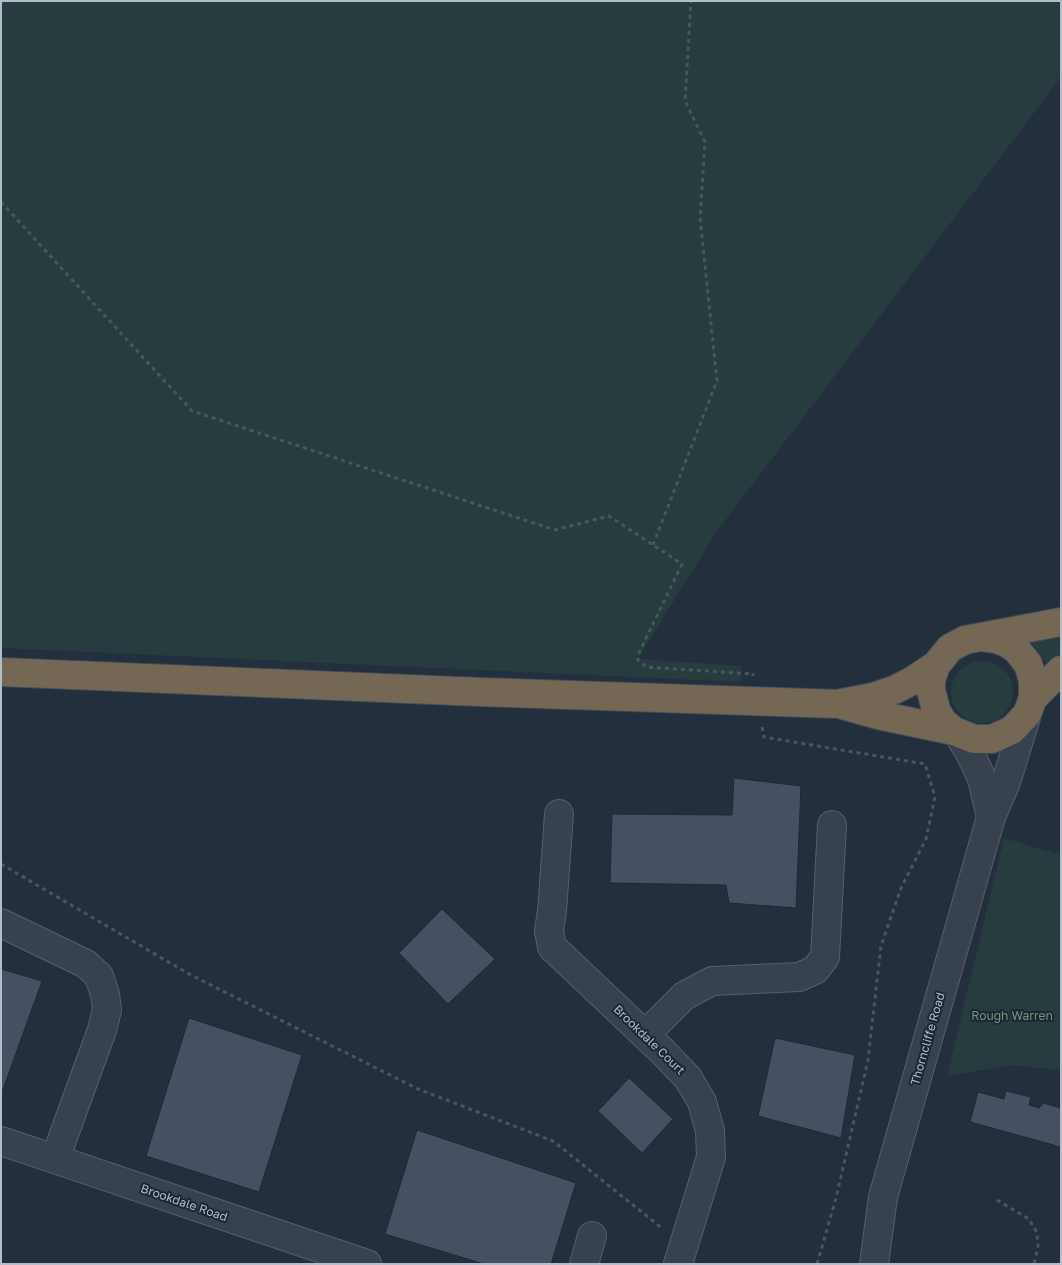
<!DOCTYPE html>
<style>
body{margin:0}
#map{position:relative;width:1062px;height:1265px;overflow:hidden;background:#242f3e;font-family:"Golos Text",sans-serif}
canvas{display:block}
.frame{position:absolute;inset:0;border:2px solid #b4bcc9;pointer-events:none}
</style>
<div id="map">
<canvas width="1062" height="1265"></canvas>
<div class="frame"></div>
</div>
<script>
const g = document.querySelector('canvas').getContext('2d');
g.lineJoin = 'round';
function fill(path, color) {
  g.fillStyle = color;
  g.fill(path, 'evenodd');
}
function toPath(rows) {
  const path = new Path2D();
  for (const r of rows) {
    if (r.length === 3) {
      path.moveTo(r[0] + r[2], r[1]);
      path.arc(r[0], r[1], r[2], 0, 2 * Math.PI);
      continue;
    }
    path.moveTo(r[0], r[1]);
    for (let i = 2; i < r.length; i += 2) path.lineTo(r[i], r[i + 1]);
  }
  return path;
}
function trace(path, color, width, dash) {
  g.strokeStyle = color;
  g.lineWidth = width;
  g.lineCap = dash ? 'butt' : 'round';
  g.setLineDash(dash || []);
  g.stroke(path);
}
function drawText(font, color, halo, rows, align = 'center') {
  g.font = font + ' "Golos Text",sans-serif';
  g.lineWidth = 4;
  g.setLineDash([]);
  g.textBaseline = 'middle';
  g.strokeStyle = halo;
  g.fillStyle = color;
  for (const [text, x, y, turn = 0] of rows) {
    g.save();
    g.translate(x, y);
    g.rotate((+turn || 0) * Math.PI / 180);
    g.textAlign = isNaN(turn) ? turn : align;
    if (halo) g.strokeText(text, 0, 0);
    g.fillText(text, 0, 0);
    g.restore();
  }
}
fill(toPath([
 [1,1,1061,1,1061,77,715,534,638,659,741,666,741,682,1,648],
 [1061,633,1061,653,1046,663,1030,641],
 [982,692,31],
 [1004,838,1061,855,1061,1070,1010,1065,947,1076]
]), '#263c3f');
const building = toPath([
 [734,778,801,786,796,908,729,903,726,885,610,883,612,814,732,815,734,778],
 [442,909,495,959,448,1004,399,953,442,909],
 [1,969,42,981,1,1095,1,969],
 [189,1018,302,1055,259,1192,146,1156,189,1018],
 [775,1038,855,1055,841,1138,758,1116,775,1038],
 [629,1078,673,1119,642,1153,598,1111,629,1078],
 [1006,1091,1031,1097,1029,1105,1039,1108,1043,1103,1061,1108,1061,1147,970,1122,978,1092,1004,1099,1006,1091],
 [417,1130,576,1183,551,1264,484,1264,385,1234,417,1130]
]);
fill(building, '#455162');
trace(building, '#1f2835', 1);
const minor = toPath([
 [958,733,972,757,982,779,991,817],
 [559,814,552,911,549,931,552,947,662,1051,688,1078,702,1102,710,1131,711,1157,678,1264],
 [1,923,86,964,99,976,105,994,107,1010,102,1030,55,1159],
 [645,1035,684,996,712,981,799,977,815,970,825,957,832,825],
 [1,1141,367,1264],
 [584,1264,592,1236],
 [874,1264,883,1197,991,817,1006,782,1027,714]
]);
const highway = toPath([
 [1,672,481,692,839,704,878,715,954,731,974,739,992,739,1012,730,1027,714,1033,698,1033,680,1028,664,1017,650,1007,643,996,639,981,637],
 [1033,698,1061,670],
 [842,703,873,697,894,690,912,681,936,665],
 [954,731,943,722,936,710,931,690,931,680,936,665,950,648,965,640,1061,622]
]);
trace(minor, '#565f6c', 30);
trace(highway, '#434c59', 30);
trace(toPath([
 [1,202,192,411,555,530,609,516,682,564,638,655,638,660,646,667,753,674,753,676],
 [653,545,717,381,700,217,705,142,685,101,691,1],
 [762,727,764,737,925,764,935,797,926,839,901,888,881,946,868,1060,836,1198,817,1264],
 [1,864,189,974,418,1089,553,1141,663,1229],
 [997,1200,1029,1219,1037,1233,1038,1247,1034,1264]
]), '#44595c', 3, [4, 4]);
trace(minor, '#38414e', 28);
trace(highway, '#746855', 28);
drawText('12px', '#6b9a76', '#1d2633', [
 ["Rough Warren",1012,1016]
]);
drawText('12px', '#b4bcc9', '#1d2633', [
 ["Thorncliffe Road",928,1039,-74],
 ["Brookdale Court",649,1040,44],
 ["Brookdale Road",184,1203,19]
]);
</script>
